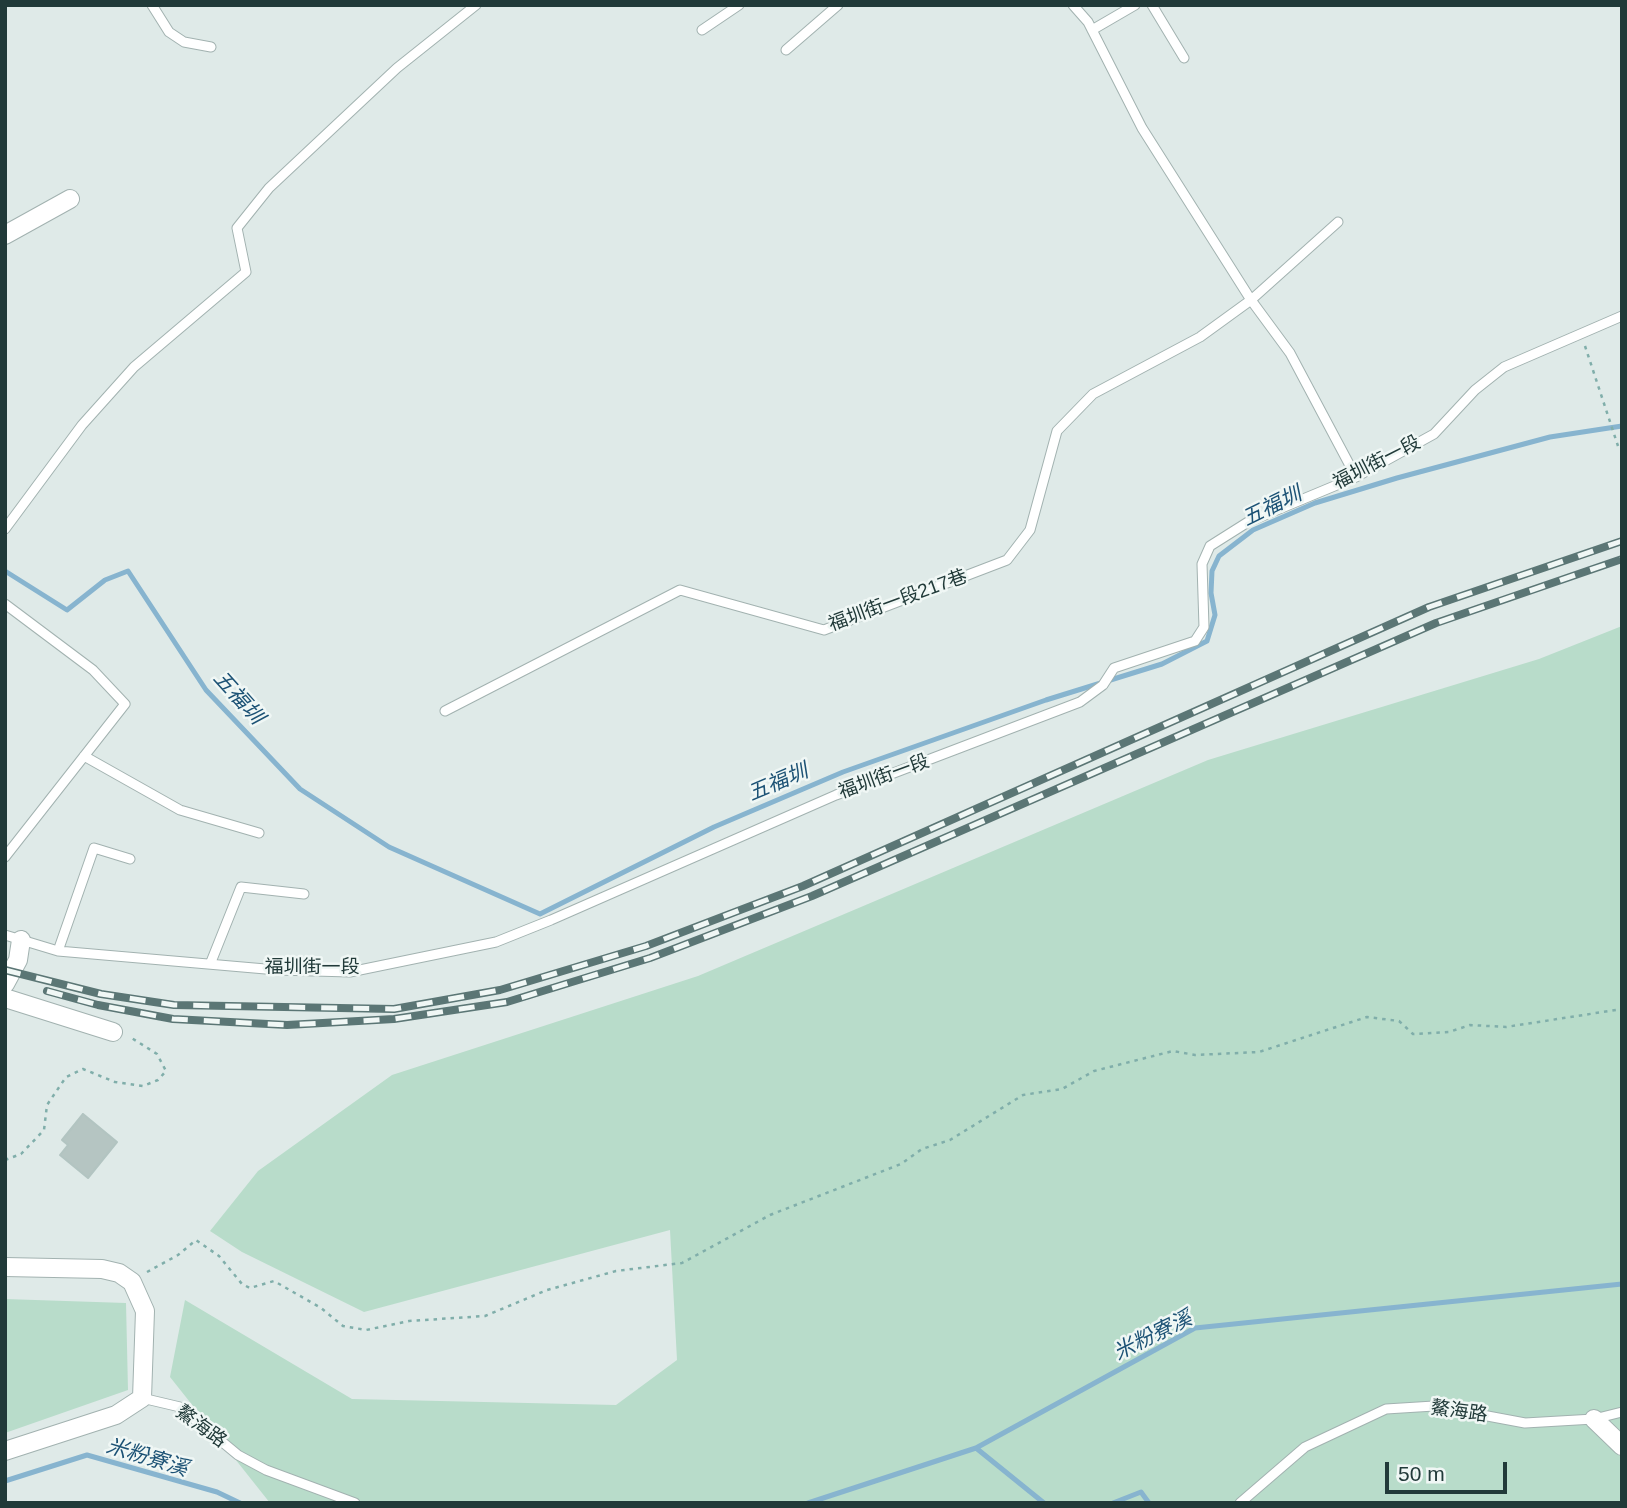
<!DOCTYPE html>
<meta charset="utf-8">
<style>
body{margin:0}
#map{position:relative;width:1627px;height:1508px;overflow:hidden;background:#dfeae8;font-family:Arial,sans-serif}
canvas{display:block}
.frame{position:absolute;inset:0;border:7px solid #213a39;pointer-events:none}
.scale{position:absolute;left:1385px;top:1462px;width:122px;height:32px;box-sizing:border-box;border:4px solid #213a39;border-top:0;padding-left:9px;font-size:21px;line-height:24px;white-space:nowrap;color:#213a39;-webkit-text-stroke:5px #f0f7f5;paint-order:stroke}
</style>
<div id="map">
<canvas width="1627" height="1508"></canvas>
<div class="frame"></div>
<div class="scale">50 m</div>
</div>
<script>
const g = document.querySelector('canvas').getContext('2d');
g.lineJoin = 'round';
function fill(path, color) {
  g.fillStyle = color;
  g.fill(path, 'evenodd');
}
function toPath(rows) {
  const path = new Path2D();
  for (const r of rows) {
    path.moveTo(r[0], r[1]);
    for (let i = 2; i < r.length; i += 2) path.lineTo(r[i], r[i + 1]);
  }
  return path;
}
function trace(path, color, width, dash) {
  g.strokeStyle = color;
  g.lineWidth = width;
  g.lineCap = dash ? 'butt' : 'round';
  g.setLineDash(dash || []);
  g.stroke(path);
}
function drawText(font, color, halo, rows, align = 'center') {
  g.font = font + ' Arial,"Noto Sans TC",sans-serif';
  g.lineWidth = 5;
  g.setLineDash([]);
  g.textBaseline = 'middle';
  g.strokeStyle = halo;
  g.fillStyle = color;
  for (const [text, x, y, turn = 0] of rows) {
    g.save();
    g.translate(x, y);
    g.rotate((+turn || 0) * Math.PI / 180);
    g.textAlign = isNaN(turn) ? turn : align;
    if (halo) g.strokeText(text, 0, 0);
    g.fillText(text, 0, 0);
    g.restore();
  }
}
fill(toPath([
 [1622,626,1622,1503,270,1503,170,1377,185,1300,352,1399,616,1405,677,1360,670,1230,364,1312,242,1252,210,1231,258,1171,392,1075,698,976,1208,760,1539,659],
 [5,1299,126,1303,128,1390,5,1433]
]), '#b8dcca');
trace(toPath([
 [5,571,67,610,105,580,128,571,206,690,300,789,389,847,540,914,714,827,843,772,1046,700,1162,664,1207,641,1215,615,1211,593,1212,571,1219,556,1253,530,1315,503,1397,478,1550,437,1622,426],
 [976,1448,1044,1503],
 [5,1481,87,1455,217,1492,240,1503],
 [808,1503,976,1448,1195,1328,1622,1284],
 [1113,1503,1141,1492,1149,1503]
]), '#87b4cf', 5);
const building = toPath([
 [83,1114,117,1142,88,1178,60,1155,68,1145,62,1140,83,1114]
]);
fill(building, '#b5c5c2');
trace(building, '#b2c4c1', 2);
const service = toPath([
 [152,5,169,32,184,42,211,47],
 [1073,5,1088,22,1142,128,1251,300,1290,353,1356,477],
 [1152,5,1184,58],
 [702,30,739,5],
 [1092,30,1135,5],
 [786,50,838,5],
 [5,529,82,425,134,367,246,272,237,228,269,188,397,68,476,5],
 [5,604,93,670,125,704,5,857],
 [445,711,680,590,824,630,1007,560,1030,530,1057,431,1093,394,1200,337,1251,300,1338,222],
 [84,756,180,810,259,833],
 [5,935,58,951,277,970,350,972,496,942,551,920,836,795,1080,702,1103,685,1114,668,1195,641,1204,627,1202,564,1210,546,1248,522,1356,477,1434,434,1475,390,1504,367,1622,316],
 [58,951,94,848,130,859],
 [211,962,241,887,304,894],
 [142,1398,180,1407,238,1455,266,1470,355,1503],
 [1240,1503,1305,1447,1386,1409,1434,1406,1525,1423,1594,1419,1622,1412]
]);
const minor = toPath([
 [5,235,70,199],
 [5,984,18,960,21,940],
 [5,998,113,1032],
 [5,1267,102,1269,119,1273,132,1282,145,1311,142,1398,116,1415,5,1451],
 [1594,1419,1622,1446]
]);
trace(service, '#a2b2b0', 11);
trace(minor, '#a2b2b0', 20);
trace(toPath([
 [1585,346,1618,446],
 [5,1160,21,1154,44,1130,47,1105,66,1077,83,1069,115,1082,143,1086,158,1080,166,1071,157,1054,130,1037],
 [147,1272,178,1255,196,1240,219,1256,242,1284,250,1288,274,1281,321,1308,343,1326,366,1330,409,1321,485,1316,547,1290,616,1271,682,1263,770,1215,901,1164,922,1149,950,1140,1023,1095,1062,1089,1094,1071,1173,1051,1195,1055,1259,1052,1367,1017,1399,1021,1413,1034,1449,1032,1470,1025,1506,1027,1622,1009]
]), '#80aeaa', 2.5, [3.5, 5]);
trace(service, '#fff', 9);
trace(minor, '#fff', 18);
const rail = toPath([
 [5,970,101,994,174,1005,394,1009,500,990,646,946,803,886,1429,607,1622,541],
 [47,991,98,1005,173,1019,287,1025,394,1019,507,1002,650,958,812,896,1436,623,1622,559]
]);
trace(rail, '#5b7675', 8);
trace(rail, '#f0f7f5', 5, [16]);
drawText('19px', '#213a39', '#f0f7f5', [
 ["福圳街一段",1377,463,-27],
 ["福圳街一段217巷",898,601,-20],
 ["福圳街一段",884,777,-20],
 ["福圳街一段",312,968],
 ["鰲海路",1459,1412,8],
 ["鰲海路",201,1427,36]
]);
drawText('italic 21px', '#1c5275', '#f0f7f5', [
 ["五福圳",1272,507,-26],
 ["五福圳",238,698,48],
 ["五福圳",778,783,-23],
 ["米粉寮溪",1153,1336,-26],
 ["米粉寮溪",147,1458,17]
]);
</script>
